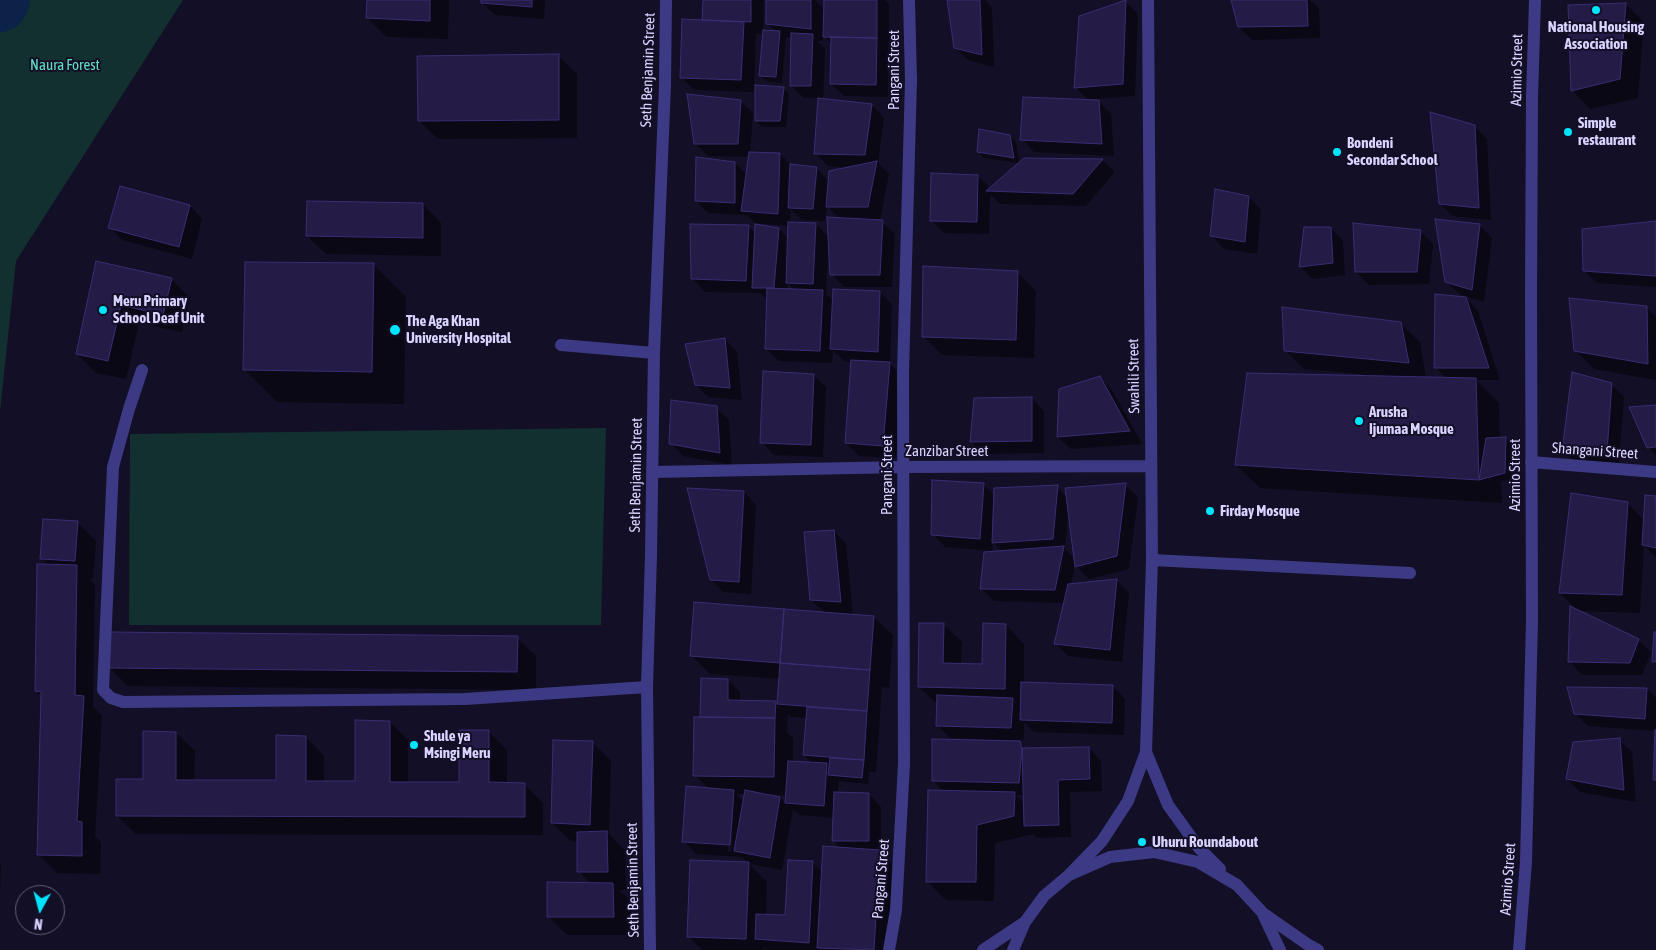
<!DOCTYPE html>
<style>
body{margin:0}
#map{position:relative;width:1656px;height:950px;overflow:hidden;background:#130f26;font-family:"Asap Condensed",sans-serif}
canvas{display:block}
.north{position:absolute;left:15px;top:885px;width:50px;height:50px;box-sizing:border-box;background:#130f26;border:1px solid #625e7d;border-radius:50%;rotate:187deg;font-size:14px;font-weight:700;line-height:20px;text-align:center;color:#d9d4ff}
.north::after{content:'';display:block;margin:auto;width:18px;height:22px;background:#00e5ff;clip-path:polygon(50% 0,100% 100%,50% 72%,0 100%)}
</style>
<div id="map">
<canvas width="1656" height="950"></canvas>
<div class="north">N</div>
</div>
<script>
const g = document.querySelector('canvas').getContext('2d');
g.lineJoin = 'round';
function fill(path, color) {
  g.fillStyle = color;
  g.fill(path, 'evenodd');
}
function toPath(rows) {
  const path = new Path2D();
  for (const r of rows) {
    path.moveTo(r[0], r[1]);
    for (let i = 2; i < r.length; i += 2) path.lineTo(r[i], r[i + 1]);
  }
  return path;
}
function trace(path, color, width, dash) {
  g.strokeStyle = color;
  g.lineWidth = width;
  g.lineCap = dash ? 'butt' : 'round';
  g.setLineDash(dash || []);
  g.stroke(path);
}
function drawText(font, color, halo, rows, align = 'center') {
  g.font = font + ' "Asap Condensed",sans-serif';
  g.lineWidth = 4;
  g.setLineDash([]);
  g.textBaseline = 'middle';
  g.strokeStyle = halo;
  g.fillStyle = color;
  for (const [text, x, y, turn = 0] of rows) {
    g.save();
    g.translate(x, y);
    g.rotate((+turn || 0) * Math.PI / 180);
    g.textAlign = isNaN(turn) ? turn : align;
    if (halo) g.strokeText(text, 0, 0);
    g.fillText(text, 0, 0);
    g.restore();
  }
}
fill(toPath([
 [0,0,183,0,16,261,0,412],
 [606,428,601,625,129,625,130,434]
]), '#12302f');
fill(toPath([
 [368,0,449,0,448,39,386,37,368,18],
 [483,0,545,0,544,19,495,15,482,3],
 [704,0,764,0,763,32,776,32,768,24,768,0,815,0,825,10,825,0,885,0,889,4,888,97,844,96,831,84,832,44,823,35,823,41,817,41,825,48,823,100,872,105,884,118,878,163,889,174,880,219,870,219,870,221,882,222,895,234,892,287,844,287,832,274,830,246,828,246,826,294,834,302,880,292,892,305,890,364,902,376,896,458,859,456,846,443,852,362,844,361,833,350,832,363,779,361,766,348,768,300,760,293,705,292,693,279,749,227,756,234,779,229,789,239,790,226,755,223,747,215,708,213,696,201,735,163,747,175,750,157,708,156,695,143,740,101,753,113,750,153,780,154,792,166,816,168,829,181,850,168,828,166,815,153,819,98,804,98,791,85,792,38,786,37,782,83,766,81,760,75,763,34,756,34,754,92,694,90,682,78,704,22],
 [827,206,840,219,829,238,816,224,790,223,791,209,802,220,825,221],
 [788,283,794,290,787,289],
 [948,0,985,0,992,8,994,67,968,60,955,47],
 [1232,0,1310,0,1319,8,1320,38,1252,40,1239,27],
 [1126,2,1138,14,1135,96,1096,99,1111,114,1114,156,1034,152,1022,139,1089,101,1075,87,1081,17],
 [1625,4,1644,22,1638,98,1590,109,1572,90],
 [558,56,577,74,577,138,438,139,419,121],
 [783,88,789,94,786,127,762,127,756,121],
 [1474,126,1487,139,1491,220,1453,216,1440,204],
 [1010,136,1016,142,1019,163,984,158,978,152],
 [1024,160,1102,160,1115,172,1086,206,1000,204,990,194,989,234,944,233,931,220,978,176,991,189],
 [1249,197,1261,210,1257,254,1224,249,1212,236],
 [423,204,441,223,441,256,326,254,307,236],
 [190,206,202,219,192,259,122,240,110,227],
 [1656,222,1656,287,1597,283,1584,270],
 [1479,225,1492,238,1484,302,1459,294,1446,281],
 [1331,228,1343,241,1345,275,1313,279,1301,267],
 [1420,231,1433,244,1429,284,1369,285,1356,272],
 [97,263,171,279,190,298,182,332,139,323,126,379,96,373,77,354],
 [374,265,406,297,404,404,277,402,245,370],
 [1018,273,1036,291,1034,358,942,355,923,336],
 [1466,298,1478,311,1500,380,1476,380,1499,403,1500,439,1506,438,1512,444,1511,479,1501,481,1502,503,1260,488,1236,465,1362,376,1362,374,1304,369,1285,350,1401,324,1420,342,1426,378,1446,378,1436,368],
 [1647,308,1656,317,1656,380,1594,369,1575,350],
 [725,339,737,352,742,400,708,397,696,384],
 [813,375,826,387,823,457,774,455,762,442],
 [1100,378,1112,390,1142,444,1071,449,1058,437],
 [1611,384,1624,397,1619,464,1576,463,1564,451],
 [1032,398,1044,411,1044,453,984,454,971,442],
 [1656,406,1656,455,1648,447],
 [716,408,729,420,732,465,683,456,671,443],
 [984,485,995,496,1057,487,1067,497,1125,485,1138,497,1129,569,1089,579,1075,565,1071,585,1116,580,1129,593,1122,662,1068,656,1055,643,1065,603,994,601,981,588,1002,552,993,542,992,551,945,547,933,534],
 [1068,514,1075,559,1065,549],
 [744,492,756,505,751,594,723,592,711,579],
 [1656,497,1656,557,1644,546,1640,613,1579,611,1638,640,1651,652,1642,675,1582,675,1570,662,1578,611,1560,593,1627,503,1645,521],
 [77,522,96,541,93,579,89,579,95,585,93,707,102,716,95,837,101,842,100,874,57,873,38,854,43,698,36,691,49,566,41,558],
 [834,531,846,544,853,615,874,617,893,635,889,688,882,687,876,772,869,772,868,784,839,781,838,793,869,794,881,807,881,852,898,870,894,950,767,950,764,947,764,950,702,950,688,936,748,863,742,857,696,854,684,841,709,789,695,775,701,718,702,680,728,680,740,692,740,701,775,702,778,705,780,679,710,674,691,655,825,613,811,600],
 [788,714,791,717,807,718,804,755,813,764,793,762,793,738,787,732],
 [736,794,745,794,744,802],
 [769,794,787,795,786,804,780,798,768,796],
 [732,801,734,801,731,852,728,851],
 [793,809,799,815,834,818,834,841,841,849,822,872,813,863,786,916,766,915,767,882,749,864,782,870],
 [943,624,962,642,961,664,983,665,1006,625,1024,644,1024,684,1113,686,1125,699,1124,735,1034,732,1024,722,1024,740,1017,740,1026,749,1089,748,1101,761,1102,791,1070,792,1071,837,1037,838,1033,834,995,843,994,901,946,900,927,881,944,792,933,780,1004,742,1004,740,950,738,937,725,938,705,919,687],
 [1016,795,1024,795,1024,803],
 [517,638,536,656,536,690,128,686,110,668],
 [1647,689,1656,698,1656,781,1654,779,1656,731,1588,726,1575,713],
 [390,722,408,740,408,783,460,783,488,731,507,750,507,784,524,784,543,803,543,835,136,834,117,816,144,780,176,733,195,751,194,781,277,781,306,737,324,756,324,782,356,782],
 [1619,740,1632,752,1636,802,1580,792,1567,779],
 [592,742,611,761,609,834,625,851,626,890,619,890,632,903,632,935,567,935,548,916,591,884,579,871,578,842,571,841,552,823],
 [0,864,1,865,0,894]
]), '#0007');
trace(toPath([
 [0,5,3,0]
]), '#0c2248', 54);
const building = toPath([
 [367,0,430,0,430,21,366,18,367,0],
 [481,0,532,0,532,7,481,3,481,0],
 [703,0,751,0,751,22,702,20,703,0],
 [766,0,811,0,811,29,766,24,766,0],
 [824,0,877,0,877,38,823,37,824,0],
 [947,0,980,0,982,55,954,48,947,0],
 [1126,0,1123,84,1074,88,1079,16,1126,0],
 [1231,0,1307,0,1308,26,1238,27,1231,0],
 [1626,3,1620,79,1571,91,1568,5,1626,3],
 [682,19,744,22,741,80,680,78,682,19],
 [763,30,780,31,776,77,759,76,763,30],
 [791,33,813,34,811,86,790,86,791,33],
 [831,37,877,38,876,85,830,84,831,37],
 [559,54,559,120,418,121,417,56,559,54],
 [755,85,784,87,780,121,755,121,755,85],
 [687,94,741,100,738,144,694,144,687,94],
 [1023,97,1099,100,1102,144,1020,140,1023,97],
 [818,98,872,104,865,155,814,154,818,98],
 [1430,112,1475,125,1479,208,1439,204,1430,112],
 [979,129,1010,135,1014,158,977,152,979,129],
 [749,152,780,153,778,214,741,211,749,152],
 [696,157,735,162,735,203,695,201,696,157],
 [1024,158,1103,159,1073,194,986,191,1024,158],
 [877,161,868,207,826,207,829,171,877,161],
 [790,164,817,167,813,209,788,208,790,164],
 [931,173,978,175,977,222,930,221,931,173],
 [120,186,190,205,179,247,108,228,120,186],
 [1215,189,1249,196,1245,242,1210,236,1215,189],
 [307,201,423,203,423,238,306,236,307,201],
 [827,217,883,220,880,275,830,275,827,217],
 [1435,219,1480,224,1472,290,1445,282,1435,219],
 [1656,221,1656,276,1583,271,1582,229,1656,221],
 [788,222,816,223,813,284,786,283,788,222],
 [1353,223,1421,230,1417,272,1355,272,1353,223],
 [690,224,749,225,746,281,691,279,690,224],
 [755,224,779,228,774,288,752,288,755,224],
 [1304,227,1331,227,1333,263,1299,267,1304,227],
 [96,261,172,278,163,315,121,305,108,361,76,354,96,261],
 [245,262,374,263,372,372,243,370,245,262],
 [923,266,1018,271,1016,340,922,337,923,266],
 [767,288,823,290,820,351,765,349,767,288],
 [833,289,880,291,878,352,830,349,833,289],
 [1435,294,1466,297,1489,368,1434,368,1435,294],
 [1569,298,1647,306,1648,364,1574,351,1569,298],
 [1282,307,1401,322,1409,363,1284,351,1282,307],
 [725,338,730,388,695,385,685,344,725,338],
 [851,360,890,362,883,446,845,443,851,360],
 [763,371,814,374,811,445,760,443,763,371],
 [1572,372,1612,383,1607,452,1562,451,1572,372],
 [1247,373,1476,378,1479,480,1235,465,1247,373],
 [1100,376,1130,431,1057,437,1059,389,1100,376],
 [1032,397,1032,441,970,442,974,398,1032,397],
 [671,400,717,406,720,453,669,444,671,400],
 [1656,405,1656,447,1647,448,1629,407,1656,405],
 [1506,437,1505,473,1479,480,1486,438,1506,437],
 [932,480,984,483,980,539,931,535,932,480],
 [1126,483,1117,556,1075,567,1065,488,1126,483],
 [1058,485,1053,539,992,543,994,488,1058,485],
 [687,488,744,491,739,582,710,580,687,488],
 [1571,493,1628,502,1622,595,1559,593,1571,493],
 [1645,495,1656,496,1656,548,1642,545,1645,495],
 [43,519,78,521,75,561,40,559,43,519],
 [834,530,841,602,810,600,804,532,834,530],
 [1064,546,1055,590,980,589,984,552,1064,546],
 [37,564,77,565,75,695,84,696,77,821,82,822,82,856,37,855,41,692,35,691,37,564],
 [1117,579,1110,650,1054,644,1068,584,1117,579],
 [694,602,784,609,780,663,690,656,694,602],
 [1570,606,1639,639,1630,663,1568,662,1570,606],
 [784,609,874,616,870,670,780,663,784,609],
 [919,623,944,623,943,663,982,664,983,623,1006,624,1005,689,918,687,919,623],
 [109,632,518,636,517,672,108,668,109,632],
 [1654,632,1656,632,1656,662,1652,662,1654,632],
 [780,663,870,670,867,711,777,704,780,663],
 [701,678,728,679,728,700,776,701,775,718,700,717,701,678],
 [1021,682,1113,685,1112,723,1020,720,1021,682],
 [1567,687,1647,688,1645,719,1574,714,1567,687],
 [937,695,1013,698,1011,728,936,726,937,695],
 [807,707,867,711,864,760,803,755,807,707],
 [694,717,775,718,774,777,693,776,694,717],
 [355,720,390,721,390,782,459,782,459,730,489,730,489,782,525,783,525,817,116,816,116,779,143,779,143,731,176,732,176,780,276,780,276,735,306,736,306,781,355,781,355,720],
 [1655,730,1656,730,1656,780,1653,780,1655,730],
 [1620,738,1624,790,1566,779,1573,742,1620,738],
 [932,739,1020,741,1022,748,1019,783,932,781,932,739],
 [553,740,593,741,590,825,551,823,553,740],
 [1089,747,1090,779,1058,780,1059,825,1024,826,1022,748,1089,747],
 [830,758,864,760,862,778,828,775,830,758],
 [788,761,827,763,824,806,785,803,788,761],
 [686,786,734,790,730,845,682,842,686,786],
 [745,790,780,797,770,858,734,851,745,790],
 [928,790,1015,792,1014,816,977,825,976,882,926,882,928,790],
 [834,792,869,793,869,841,832,841,834,792],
 [607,831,608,872,577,872,577,832,607,831],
 [823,846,880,850,874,950,817,948,823,846],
 [690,860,749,862,746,939,687,937,690,860],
 [788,860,813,861,809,943,755,939,756,914,785,915,788,860],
 [547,882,613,883,614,917,547,917,547,882]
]);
fill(building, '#241b47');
trace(building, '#3b2d73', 1);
trace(toPath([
 [561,345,654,353],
 [142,370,129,409,113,467,103,690,111,698,123,702,465,699,647,687],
 [1152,560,1410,573]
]), '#3d3a85', 12);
trace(toPath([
 [1531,462,1656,472],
 [653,472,903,467,1151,466],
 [1146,752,1168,805,1199,848,1220,869],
 [1069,875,1102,841,1128,801,1146,752,1152,560,1148,0],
 [1264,914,1307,944,1318,950],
 [650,950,647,687,651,555,654,353,665,85,666,0],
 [889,950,896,910,904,764,903,372,911,80,909,0],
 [983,950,1025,922],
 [1013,950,1025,922,1044,896,1069,875,1110,857,1154,852,1198,862,1237,885,1262,912,1280,950],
 [1519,950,1526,862,1532,620,1531,297,1532,97,1535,0]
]), '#3d3a85', 12);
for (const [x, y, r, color] of [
 [1596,10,5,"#00e5ff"],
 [1568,132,5,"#00e5ff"],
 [1337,152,5,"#00e5ff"],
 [103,310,5,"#00e5ff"],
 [395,330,6,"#00e5ff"],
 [1359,421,5,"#00e5ff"],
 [1210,511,5,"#00e5ff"],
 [414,745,5,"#00e5ff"],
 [1142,842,5,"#00e5ff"]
]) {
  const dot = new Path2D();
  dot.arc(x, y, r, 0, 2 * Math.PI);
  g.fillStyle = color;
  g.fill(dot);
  trace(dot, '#130f26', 2);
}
drawText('bold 15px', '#d9d4ff', '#130f26', [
 ["National Housing",1596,27,"center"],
 ["Association",1596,44,"center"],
 ["Simple",1578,123],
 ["restaurant",1578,140],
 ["Bondeni",1347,143],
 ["Secondar School",1347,160],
 ["Meru Primary",113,301],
 ["School Deaf Unit",113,318],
 ["The Aga Khan",406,321],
 ["University Hospital",406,338],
 ["Arusha",1369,412],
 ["Ijumaa Mosque",1369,429],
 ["Firday Mosque",1220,511],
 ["Shule ya",424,736],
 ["Msingi Meru",424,753],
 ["Uhuru Roundabout",1152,842]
], 'left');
drawText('15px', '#5fe0c0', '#130f26', [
 ["Naura Forest",65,65]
]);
drawText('15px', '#d9d4ff', '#130f26', [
 ["Seth Benjamin Street",648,70,-88],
 ["Pangani Street",894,70,-90],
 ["Azimio Street",1517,70,-89],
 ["Swahili Street",1134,376,-91],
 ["Zanzibar Street",947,451],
 ["Shangani Street",1595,451,4],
 ["Seth Benjamin Street",636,475,-89],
 ["Pangani Street",887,475,-90],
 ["Azimio Street",1515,475,-90],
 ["Pangani Street",881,879,-85],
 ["Azimio Street",1508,879,-86],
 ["Seth Benjamin Street",633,880,-91]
]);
</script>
